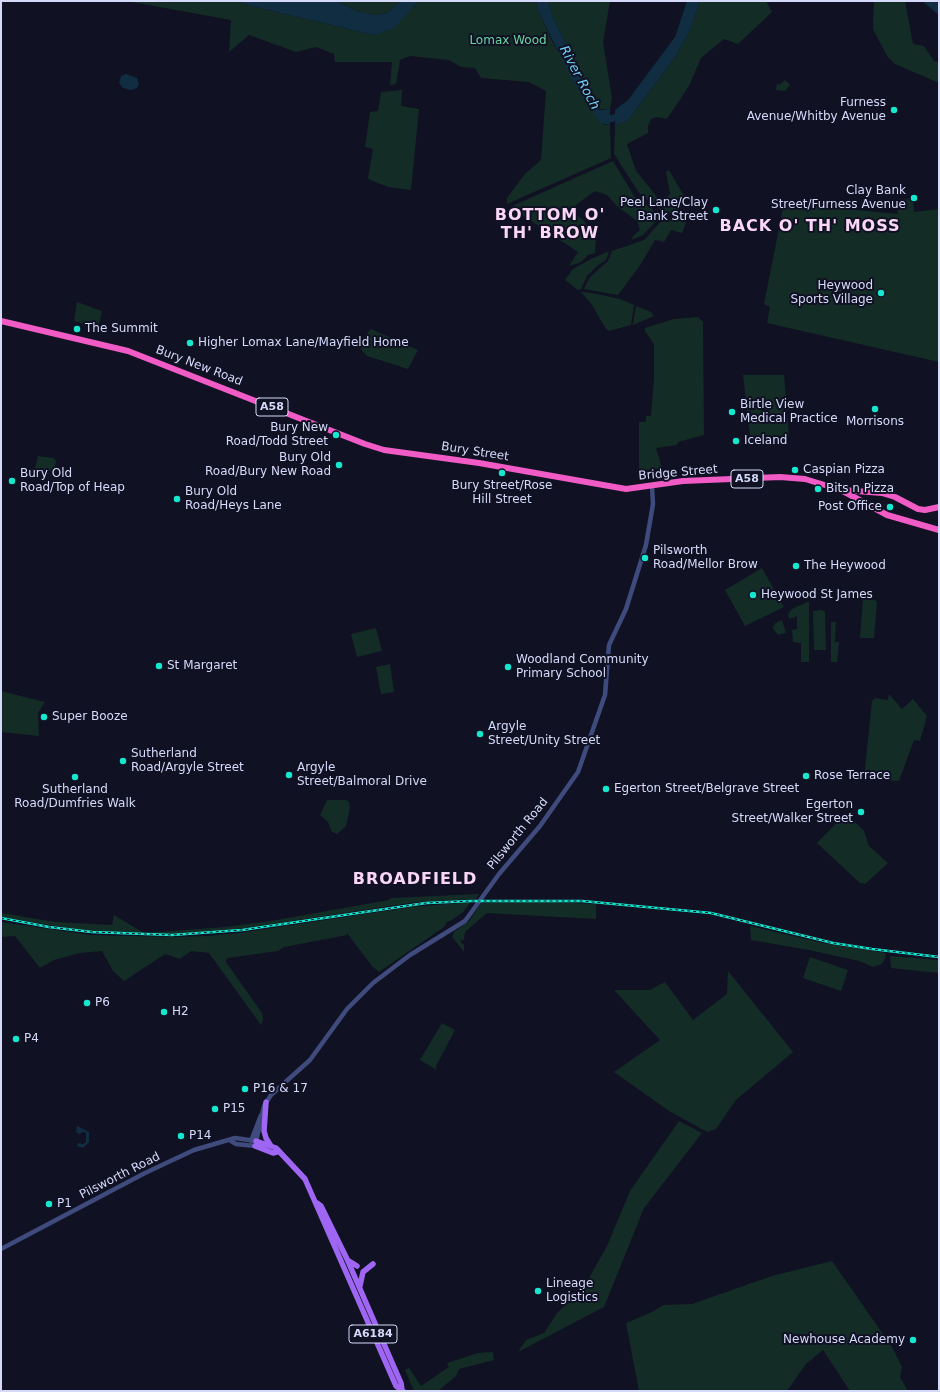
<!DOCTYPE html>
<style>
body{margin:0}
#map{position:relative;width:940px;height:1392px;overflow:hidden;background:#101123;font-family:"DejaVu Sans",sans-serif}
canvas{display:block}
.frame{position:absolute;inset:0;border:2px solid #d5dafb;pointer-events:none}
</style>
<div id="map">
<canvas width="940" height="1392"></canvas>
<div class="frame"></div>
</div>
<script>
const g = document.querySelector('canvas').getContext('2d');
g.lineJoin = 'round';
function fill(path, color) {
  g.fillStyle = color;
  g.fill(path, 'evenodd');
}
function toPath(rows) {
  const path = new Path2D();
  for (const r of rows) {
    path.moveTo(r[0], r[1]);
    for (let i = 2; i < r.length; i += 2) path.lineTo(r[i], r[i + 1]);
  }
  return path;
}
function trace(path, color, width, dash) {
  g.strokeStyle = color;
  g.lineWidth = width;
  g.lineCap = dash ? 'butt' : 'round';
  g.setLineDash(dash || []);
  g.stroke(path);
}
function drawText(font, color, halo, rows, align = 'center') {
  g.font = font + ' "DejaVu Sans",sans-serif';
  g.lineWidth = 4;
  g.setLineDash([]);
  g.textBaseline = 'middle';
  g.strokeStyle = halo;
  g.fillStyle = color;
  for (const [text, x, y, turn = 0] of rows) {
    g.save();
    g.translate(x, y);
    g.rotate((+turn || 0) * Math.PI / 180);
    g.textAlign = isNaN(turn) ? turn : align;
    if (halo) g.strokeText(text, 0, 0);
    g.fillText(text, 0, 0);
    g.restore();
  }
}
fill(toPath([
 [103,1,238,1,247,5,374,35,414,7,419,1,536,1,538,11,553,43,604,125,610,125,611,158,507,204,507,198,525,174,541,160,546,91,529,82,481,78,475,68,461,67,449,60,410,56,400,60,396,84,390,85,392,62,335,62,334,54,316,47,296,52,249,35,229,52,231,20,132,2],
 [337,1,400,1,388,13,375,15,356,11],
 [548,1,610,1,603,42,612,98,610,109,597,109,553,17],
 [700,1,766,1,772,12,738,44,724,39,701,58,689,86,667,119,657,117,651,119,648,126,648,133,627,144,636,171,658,198,665,199,670,194,666,172,669,170,684,196,679,210,666,214,639,193,614,154,615,125,627,121,674,59,691,28],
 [874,1,905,1,913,44,924,46,934,61,939,62,939,83,895,64,887,56,873,29],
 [785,80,790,85,785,91,776,90,777,83,779,85],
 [402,90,401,106,419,109,411,190,388,187,368,179,373,149,365,147,370,112,378,111,381,92],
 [613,161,634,196,661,216,643,235,632,240,633,236,640,230,637,221,618,207,607,195,595,191,577,204,573,212,583,220,596,238,595,253,588,255,581,262,569,266,578,252,510,207],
 [913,199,914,212,939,209,939,362,767,323,770,307,764,304,784,203,898,214,895,200],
 [689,214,682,233,671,230,664,242,655,240,641,264,618,295,584,289,590,277,608,261,612,251,644,240,664,218,669,220],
 [609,251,606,260,597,266,587,276,581,289,578,290,565,280,573,269,591,259],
 [581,292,592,293,620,299,634,305,631,325,609,331,606,329,592,305],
 [77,302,102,311,98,328,74,321],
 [636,306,651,312,654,316,633,325],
 [698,317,703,322,704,435,678,442,677,445,656,448,662,468,639,471,639,422,646,422,646,416,651,416,654,378,654,344,645,331,645,328,674,319],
 [371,329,418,350,408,369,367,356,357,345],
 [743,375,784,375,789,436,750,436],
 [38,456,54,458,56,461,54,472,35,469],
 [762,568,784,607,745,626,725,590],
 [863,599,875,600,877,602,874,638,860,638],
 [807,602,809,602,809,662,801,662,801,643,793,642,792,630,797,629,797,616,789,619,788,614,792,609],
 [821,610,825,612,826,650,814,650,813,611],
 [782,620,786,633,778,635,772,627,775,626,774,624],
 [831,622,836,622,835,642,839,642,837,662,831,662],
 [376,628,382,651,357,657,351,634],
 [390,664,394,692,381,694,376,667],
 [1,691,45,702,38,713,39,736,1,732],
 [889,694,902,709,913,699,927,716,920,741,914,740,899,781,864,778,872,701,875,698,888,700],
 [327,800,346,800,349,802,350,808,346,826,337,834,332,832,328,822,320,815],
 [846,813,864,831,869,846,888,863,865,884,860,883,817,843],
 [479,894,476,899,417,902,225,931,190,933,155,934,87,931,1,917,1,913,55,922,112,925,114,915,144,933,225,927,271,921,389,900,391,898],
 [535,901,596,904,596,919,487,913,465,932,464,940,461,940,461,943,464,944,464,952,452,937,454,932,469,921,481,903],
 [471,902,463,912,452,920,447,922,444,927,379,972,372,966,347,933,347,935,284,947,278,951,227,958,226,962,262,1013,263,1019,261,1025,209,953,191,951,180,959,165,954,124,981,113,971,102,951,80,953,54,960,40,968,15,936,1,937,1,922,90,935,175,937,207,936,239,933,411,907],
 [750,926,823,943,886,953,885,959,882,964,873,967,859,961,809,950,751,940],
 [890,956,939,960,939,973,891,968],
 [810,957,848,970,841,991,803,978],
 [728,971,793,1052,736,1100,716,1129,707,1132,669,1111,614,1072,660,1040,614,990,650,990,665,982,693,1020,727,994],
 [442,1023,455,1030,436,1066,437,1070,420,1060],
 [679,1121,702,1133,644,1208,604,1307,518,1352,526,1340,544,1333,557,1313,571,1300,580,1294,607,1246,630,1191],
 [832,1261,892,1347,902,1367,900,1377,908,1391,850,1391,823,1350,806,1364,787,1391,639,1391,626,1323,654,1311,663,1305,692,1304,772,1276],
 [493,1352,494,1360,459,1369,456,1376,438,1391,414,1391,405,1370,409,1368,421,1386,449,1367,447,1363,478,1353]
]), '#142c26');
fill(toPath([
 [238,1,337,1,356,11,375,15,388,13,400,1,419,1,394,28,374,35,247,5],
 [536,1,548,1,553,17,597,109,601,110,610,109,610,125,600,123,575,85,538,11],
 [687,1,700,1,691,28,674,59,627,121,615,125,615,110,628,100,675,37],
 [922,1,935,1,939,4,939,15],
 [126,74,137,78,139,84,137,88,131,90,123,88,119,83,121,76],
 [77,1126,89,1132,89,1142,83,1148,77,1146,78,1143,83,1144,86,1142,86,1133,83,1132,79,1134,76,1132]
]), '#102d41');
trace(toPath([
 [601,117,610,119,623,115]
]), '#102d41', 7);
trace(toPath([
 [231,1141,236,1144,255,1146,264,1106,271,1095,310,1060,347,1009,373,983,410,955,465,921,499,874,540,826,578,772,605,695,609,645,626,609,646,545,653,504,652,486],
 [251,1141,261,1115],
 [1,1249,145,1173,194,1150,235,1138,256,1141]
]), '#3f4b7d', 4.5);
trace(toPath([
 [266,1102,264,1131,266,1138,271,1146],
 [256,1141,276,1148,305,1179,396,1386,403,1391],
 [255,1146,273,1153,277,1152],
 [317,1203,321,1206,347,1259,401,1383,402,1390],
 [349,1261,357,1266],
 [360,1286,363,1272,373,1264]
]), '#9e66f2', 5.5);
trace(toPath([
 [1,321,128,351,365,444,384,450,479,463,626,489,683,481,780,477,805,479,841,490,887,515,939,530],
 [843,490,882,493,895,497,918,509,925,510,939,507]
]), '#f15bc5', 6);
const rail = toPath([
 [1,918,49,927,92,932,172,935,242,930,426,903,471,901,582,901,711,913,833,943,872,949,939,957]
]);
trace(rail, '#15e8ce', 2.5);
trace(rail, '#101123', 1, [3]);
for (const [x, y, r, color] of [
 [894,110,4,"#15e8ce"],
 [914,198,4,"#15e8ce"],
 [716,210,4,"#15e8ce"],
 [881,293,4,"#15e8ce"],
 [77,329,4,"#15e8ce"],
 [190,343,4,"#15e8ce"],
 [875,409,4,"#15e8ce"],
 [732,412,4,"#15e8ce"],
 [336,435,4,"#15e8ce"],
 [736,441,4,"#15e8ce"],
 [339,465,4,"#15e8ce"],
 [795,470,4,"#15e8ce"],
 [502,473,4,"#15e8ce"],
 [12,481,4,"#15e8ce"],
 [818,489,4,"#15e8ce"],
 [177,499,4,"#15e8ce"],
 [890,507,4,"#15e8ce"],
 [645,558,4,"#15e8ce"],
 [796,566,4,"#15e8ce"],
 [753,595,4,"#15e8ce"],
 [159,666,4,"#15e8ce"],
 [508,667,4,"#15e8ce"],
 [44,717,4,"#15e8ce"],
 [480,734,4,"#15e8ce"],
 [123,761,4,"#15e8ce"],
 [289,775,4,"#15e8ce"],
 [806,776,4,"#15e8ce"],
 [75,777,4,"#15e8ce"],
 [606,789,4,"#15e8ce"],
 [861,812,4,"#15e8ce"],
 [87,1003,4,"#15e8ce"],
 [164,1012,4,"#15e8ce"],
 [16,1039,4,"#15e8ce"],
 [245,1089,4,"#15e8ce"],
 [215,1109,4,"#15e8ce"],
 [181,1136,4,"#15e8ce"],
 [49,1204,4,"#15e8ce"],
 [538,1291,4,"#15e8ce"],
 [913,1340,4,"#15e8ce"]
]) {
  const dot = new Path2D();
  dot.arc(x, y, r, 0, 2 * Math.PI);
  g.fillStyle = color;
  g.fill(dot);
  trace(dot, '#101123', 1.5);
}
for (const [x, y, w] of [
 [272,407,32],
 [747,479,32],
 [373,1334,48]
]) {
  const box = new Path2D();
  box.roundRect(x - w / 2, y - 9, w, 18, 3);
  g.fillStyle = '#101123';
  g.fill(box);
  trace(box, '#d5dafb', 1);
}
drawText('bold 11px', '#d5dafb', null, [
 ["A58",272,407],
 ["A58",747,479],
 ["A6184",373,1334]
]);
drawText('12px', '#68d5a1', '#101123', [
 ["Lomax Wood",508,41]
]);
drawText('12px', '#d5dafb', '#101123', [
 ["Furness",886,103,"right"],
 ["Avenue/Whitby Avenue",886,117,"right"],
 ["Clay Bank",906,191,"right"],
 ["Street/Furness Avenue",906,205,"right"],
 ["Peel Lane/Clay",708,203,"right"],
 ["Bank Street",708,217,"right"],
 ["Heywood",873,286,"right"],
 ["Sports Village",873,300,"right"],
 ["The Summit",85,329],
 ["Higher Lomax Lane/Mayfield Home",198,343],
 ["Birtle View",740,405],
 ["Medical Practice",740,419],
 ["Morrisons",875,422,"center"],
 ["Bury New",328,428,"right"],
 ["Road/Todd Street",328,442,"right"],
 ["Iceland",744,441],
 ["Bury Old",331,458,"right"],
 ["Road/Bury New Road",331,472,"right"],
 ["Caspian Pizza",803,470],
 ["Bury Old",20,474],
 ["Road/Top of Heap",20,488],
 ["Bury Street/Rose",502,486,"center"],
 ["Hill Street",502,500,"center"],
 ["Bits n Pizza",826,489],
 ["Bury Old",185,492],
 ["Road/Heys Lane",185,506],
 ["Post Office",882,507,"right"],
 ["Pilsworth",653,551],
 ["Road/Mellor Brow",653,565],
 ["The Heywood",804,566],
 ["Heywood St James",761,595],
 ["Woodland Community",516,660],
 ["Primary School",516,674],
 ["St Margaret",167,666],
 ["Super Booze",52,717],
 ["Argyle",488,727],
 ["Street/Unity Street",488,741],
 ["Sutherland",131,754],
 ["Road/Argyle Street",131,768],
 ["Argyle",297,768],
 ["Street/Balmoral Drive",297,782],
 ["Rose Terrace",814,776],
 ["Egerton Street/Belgrave Street",614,789],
 ["Sutherland",75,790,"center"],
 ["Road/Dumfries Walk",75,804,"center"],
 ["Egerton",853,805,"right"],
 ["Street/Walker Street",853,819,"right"],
 ["P6",95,1003],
 ["H2",172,1012],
 ["P4",24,1039],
 ["P16 & 17",253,1089],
 ["P15",223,1109],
 ["P14",189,1136],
 ["P1",57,1204],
 ["Lineage",546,1284],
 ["Logistics",546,1298],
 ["Newhouse Academy",905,1340,"right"]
], 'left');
drawText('12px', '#d5dafb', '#101123', [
 ["Bury New Road",199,366,21],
 ["Bury Street",475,452,9],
 ["Bridge Street",678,473,-5],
 ["Pilsworth Road",518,834,-51],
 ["Pilsworth Road",120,1176,-27]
]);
drawText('italic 13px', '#6dd2f2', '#101123', [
 ["River Roch",579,78,62]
]);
g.letterSpacing = '1px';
drawText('bold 16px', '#fbd7f7', '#101123', [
 ["BOTTOM O'",550,216],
 ["TH' BROW",550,234],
 ["BACK O' TH' MOSS",810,227],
 ["BROADFIELD",415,880]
]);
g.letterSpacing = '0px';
</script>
